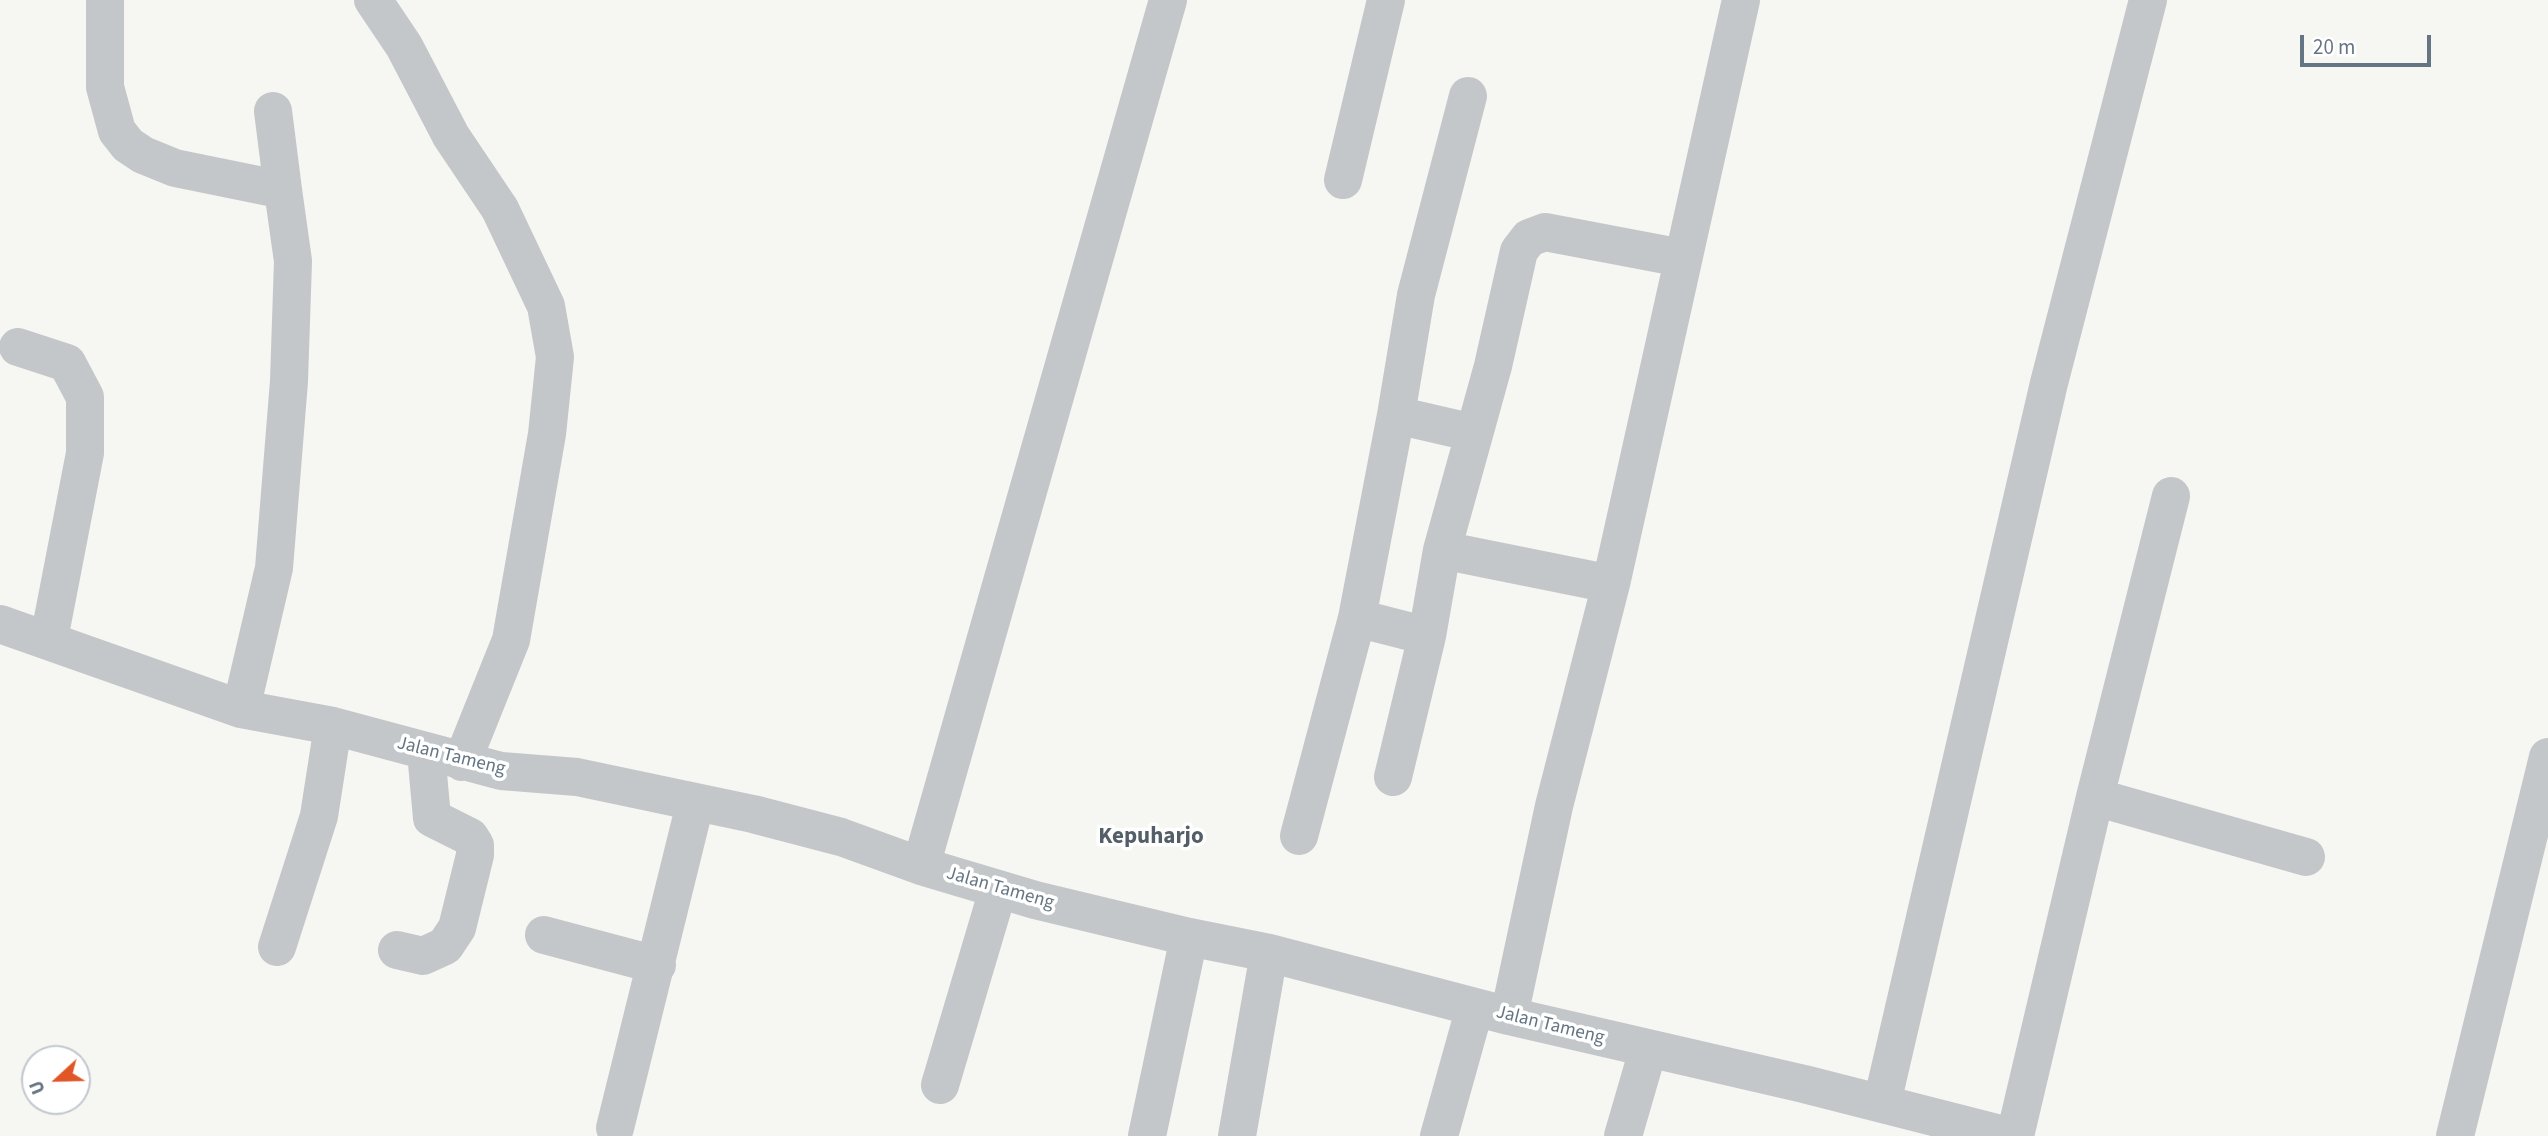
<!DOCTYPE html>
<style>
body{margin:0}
#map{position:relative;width:2548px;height:1136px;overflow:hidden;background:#f6f6f2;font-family:"Source Sans 3",sans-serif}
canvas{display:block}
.north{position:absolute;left:21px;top:1045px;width:70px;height:70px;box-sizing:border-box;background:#fff;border:2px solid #c1c8cd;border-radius:50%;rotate:248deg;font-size:19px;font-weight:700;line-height:28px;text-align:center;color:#657583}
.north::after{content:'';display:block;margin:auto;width:24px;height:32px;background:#e15627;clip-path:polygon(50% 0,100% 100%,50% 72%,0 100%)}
.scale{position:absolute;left:2300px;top:35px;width:131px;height:32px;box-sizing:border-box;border:4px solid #657583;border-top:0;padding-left:9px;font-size:21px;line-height:24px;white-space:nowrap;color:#657583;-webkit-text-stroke:5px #fff;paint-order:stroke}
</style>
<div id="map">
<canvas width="2548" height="1136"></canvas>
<div class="north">U</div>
<div class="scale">20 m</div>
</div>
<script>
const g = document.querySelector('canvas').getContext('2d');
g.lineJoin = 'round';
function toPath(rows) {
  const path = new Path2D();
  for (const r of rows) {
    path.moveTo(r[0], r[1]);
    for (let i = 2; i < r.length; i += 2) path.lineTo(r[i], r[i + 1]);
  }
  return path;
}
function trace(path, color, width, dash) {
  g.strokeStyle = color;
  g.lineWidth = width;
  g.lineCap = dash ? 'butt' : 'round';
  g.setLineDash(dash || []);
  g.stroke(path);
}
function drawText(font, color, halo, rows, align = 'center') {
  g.font = font + ' "Source Sans 3",sans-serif';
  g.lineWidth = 7;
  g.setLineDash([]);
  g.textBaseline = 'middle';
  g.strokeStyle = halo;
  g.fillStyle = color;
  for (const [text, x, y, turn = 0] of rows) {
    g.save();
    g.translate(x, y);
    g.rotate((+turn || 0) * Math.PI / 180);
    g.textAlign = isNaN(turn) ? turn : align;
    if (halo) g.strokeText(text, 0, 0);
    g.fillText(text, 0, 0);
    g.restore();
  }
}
trace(toPath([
 [105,0,105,87,117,131,128,145,143,155,175,168,283,190,293,261,289,381,274,568,241,709],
 [373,0,404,46,451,136,500,209,546,306,555,357,547,434,511,640,462,762],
 [273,111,283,190],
 [1343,180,1386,0],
 [18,347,67,363,85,397,85,453,49,639],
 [1396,415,1416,295,1468,96],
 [1611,584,1442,550,1493,366,1519,251,1529,238,1545,232,1682,258],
 [1357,618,1396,415,1474,433],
 [0,624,241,709,333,726,501,771,577,777,753,814,841,837,921,866,1035,900,1189,937,1269,953,1509,1016,1804,1084,2008,1136],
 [1393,777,1427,636,1442,550],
 [2095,797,2306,857],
 [1299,836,1357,618,1427,636],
 [921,866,1168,0],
 [544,935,657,965],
 [277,947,319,816,333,726],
 [397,950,423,956,445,946,457,928,475,855,475,845,470,837,432,818,426,752],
 [1509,1016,1554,806,1611,584,1741,0],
 [940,1085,998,890],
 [1882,1103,2049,383,2148,0],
 [615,1128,695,804],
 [1147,1136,1189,937],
 [1237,1136,1269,953],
 [1439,1136,1475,1007],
 [1623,1136,1648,1050],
 [2015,1136,2095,797,2171,496],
 [2455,1136,2548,757]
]), '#c3c7ca', 38);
drawText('19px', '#657583', '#fff', [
 ["Jalan Tameng",451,757,14],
 ["Jalan Tameng",1000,889,16],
 ["Jalan Tameng",1550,1026,14]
]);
drawText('bold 23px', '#535e68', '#fff', [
 ["Kepuharjo",1151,838]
]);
</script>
